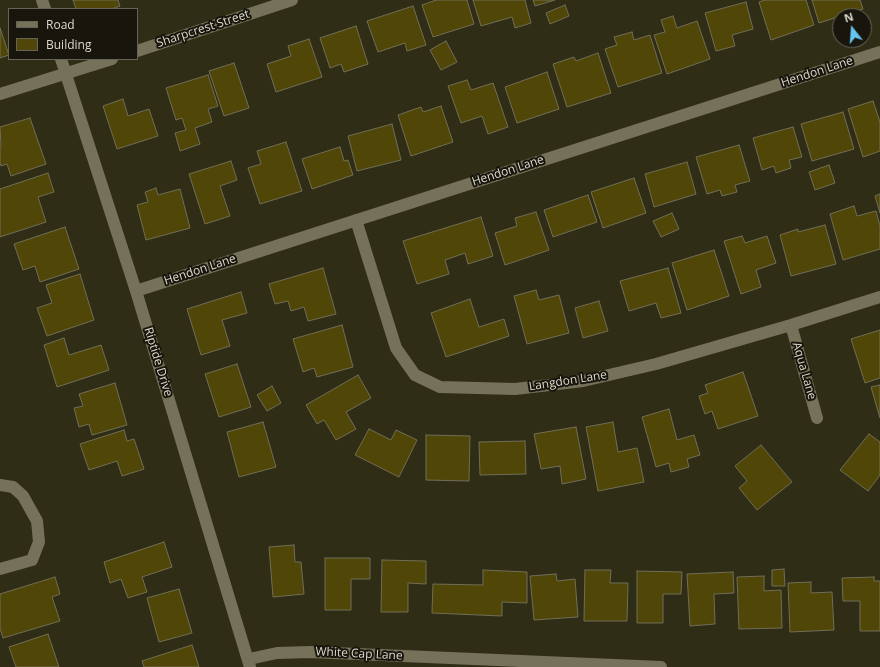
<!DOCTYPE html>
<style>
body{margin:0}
#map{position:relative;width:880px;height:667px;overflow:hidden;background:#302d17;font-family:"Open Sans",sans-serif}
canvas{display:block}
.legend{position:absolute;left:8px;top:8px;width:130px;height:52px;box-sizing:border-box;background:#17150c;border:1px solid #666459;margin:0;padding:5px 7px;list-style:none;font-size:12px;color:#dcdacd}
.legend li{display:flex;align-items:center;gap:8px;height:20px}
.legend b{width:20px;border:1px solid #666459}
.north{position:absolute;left:832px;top:8px;width:40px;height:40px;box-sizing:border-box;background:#17150c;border:1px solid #666459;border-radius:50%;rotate:343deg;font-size:11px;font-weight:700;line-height:16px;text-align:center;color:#dcdacd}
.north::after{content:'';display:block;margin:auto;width:14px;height:18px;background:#66c4ef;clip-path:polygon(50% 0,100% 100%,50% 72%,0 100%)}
</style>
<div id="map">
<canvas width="880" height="667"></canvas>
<ul class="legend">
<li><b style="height:5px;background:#76725a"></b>Road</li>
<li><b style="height:11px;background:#504608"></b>Building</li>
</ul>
<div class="north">N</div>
</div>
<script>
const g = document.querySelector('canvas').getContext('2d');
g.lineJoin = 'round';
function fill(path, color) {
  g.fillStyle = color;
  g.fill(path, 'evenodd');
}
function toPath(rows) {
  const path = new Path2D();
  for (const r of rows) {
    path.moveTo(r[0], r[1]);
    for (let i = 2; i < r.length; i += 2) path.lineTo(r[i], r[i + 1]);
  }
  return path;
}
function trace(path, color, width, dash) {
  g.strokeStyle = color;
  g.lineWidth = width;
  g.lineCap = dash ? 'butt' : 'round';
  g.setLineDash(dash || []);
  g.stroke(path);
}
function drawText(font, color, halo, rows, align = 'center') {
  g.font = font + ' "Open Sans",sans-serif';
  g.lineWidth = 4;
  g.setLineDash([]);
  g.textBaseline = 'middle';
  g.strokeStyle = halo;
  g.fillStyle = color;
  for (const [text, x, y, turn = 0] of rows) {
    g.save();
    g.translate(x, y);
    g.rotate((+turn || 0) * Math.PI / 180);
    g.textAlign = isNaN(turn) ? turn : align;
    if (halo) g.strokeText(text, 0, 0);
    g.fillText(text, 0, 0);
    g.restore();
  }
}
const building = toPath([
 [73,0,118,0,120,6,112,9,76,9,73,0],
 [436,0,467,0,474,24,433,37,422,5,436,0],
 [473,0,525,0,531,23,515,28,512,17,481,26,473,0],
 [533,0,555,0,535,6,533,0],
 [765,0,806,0,814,25,771,40,759,2,765,0],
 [812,0,860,0,863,9,819,23,812,0],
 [746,2,753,29,732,35,735,46,716,51,705,13,746,2],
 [565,5,569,16,550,24,546,13,565,5],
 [413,6,426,45,407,51,405,43,378,52,367,21,413,6],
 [673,16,677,28,697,21,710,59,667,74,654,35,665,32,661,20,673,16],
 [356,26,368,64,344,72,341,64,330,68,320,38,356,26],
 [0,28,9,55,0,58,0,28],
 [632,32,634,40,650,35,662,73,618,87,605,49,617,45,614,37,632,32],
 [309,39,322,77,276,92,267,64,291,56,288,46,309,39],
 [446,41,457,62,441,70,430,50,446,41],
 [598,53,611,93,567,107,553,64,574,57,576,61,598,53],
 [234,63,249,108,224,116,209,71,234,63],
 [547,72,559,109,517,123,505,87,547,72],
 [208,75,218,106,208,109,212,122,195,128,200,144,180,151,175,133,186,130,182,118,176,120,166,88,208,75],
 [467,80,471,90,493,83,508,127,488,134,482,116,461,123,448,86,467,80],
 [123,99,128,116,149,109,158,136,117,149,103,106,123,99],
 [873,101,880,122,880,151,863,157,848,109,873,101],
 [441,106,453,142,411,156,398,115,421,107,423,112,441,106],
 [843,112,854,149,812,161,801,124,843,112],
 [30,118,46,164,11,176,7,164,1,166,0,163,0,147,1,146,0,127,30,118],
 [392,124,401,160,357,171,348,136,392,124],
 [793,127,802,157,789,160,791,168,776,173,774,166,762,170,753,138,793,127],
 [286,142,302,191,260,204,248,168,261,164,257,151,286,142],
 [739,145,750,181,735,185,737,192,722,196,720,190,707,194,696,157,739,145],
 [340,147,344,161,348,160,353,175,312,189,302,159,340,147],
 [231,161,237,180,220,186,230,216,205,224,189,174,231,161],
 [687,162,696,194,654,207,645,174,687,162],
 [829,165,835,183,815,190,809,172,829,165],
 [48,173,54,192,38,197,46,222,0,237,0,189,48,173],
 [634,178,646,213,603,228,591,192,634,178],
 [156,188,158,195,180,189,190,228,146,240,137,205,148,202,145,192,156,188],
 [880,194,880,213,875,196,880,194],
 [588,195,597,222,553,237,544,210,588,195],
 [854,206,857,216,876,211,880,226,880,249,843,260,830,214,854,206],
 [536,212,549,250,505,265,495,233,517,226,515,218,536,212],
 [672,213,679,229,661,237,653,221,672,213],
 [481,217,493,256,468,264,465,253,445,260,449,274,417,284,403,241,481,217],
 [825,225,836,264,791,276,780,235,798,229,798,232,825,225],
 [65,227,79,269,40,282,35,266,23,270,14,244,65,227],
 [742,236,745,243,767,236,776,263,756,270,761,287,741,294,724,241,742,236],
 [714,250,729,296,687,310,672,263,714,250],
 [323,268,336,314,308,321,304,307,291,311,288,301,275,304,269,284,323,268],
 [668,268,681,313,661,318,656,303,629,311,620,281,668,268],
 [80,274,94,320,47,336,37,308,52,303,46,285,80,274],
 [536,290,539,300,559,295,569,333,527,344,514,296,536,290],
 [241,292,247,313,222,320,230,346,201,355,187,309,241,292],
 [470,299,479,327,504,319,509,336,446,357,431,313,470,299],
 [599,301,608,331,583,338,575,308,599,301],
 [342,325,353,367,317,377,314,368,303,372,293,339,342,325],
 [880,330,880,378,865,383,851,339,880,330],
 [64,338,69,355,101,345,109,370,57,387,44,345,64,338],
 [237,364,251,407,219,417,205,374,237,364],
 [743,372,758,416,718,429,712,411,705,414,699,396,708,393,705,385,743,372],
 [358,375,371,398,346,412,356,429,336,440,324,420,317,424,306,405,358,375],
 [115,383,127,425,92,435,89,424,79,427,74,408,83,406,79,394,115,383],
 [880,385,880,418,871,387,880,385],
 [272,386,281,403,267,411,257,395,272,386],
 [669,409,677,440,694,435,700,455,687,459,689,467,671,472,669,463,656,467,642,417,669,409],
 [263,422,276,467,239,477,227,432,263,422],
 [613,422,618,452,637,448,644,482,598,491,586,427,613,422],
 [576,427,586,479,562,484,560,466,541,469,534,434,576,427],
 [369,429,391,440,396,430,417,440,399,477,355,455,369,429],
 [124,430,127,441,134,439,144,469,122,476,117,461,89,470,80,444,124,430],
 [869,434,880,442,880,475,868,491,840,470,869,434],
 [426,435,470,436,469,481,426,480,426,435],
 [525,441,526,474,480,475,479,442,525,441],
 [761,445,792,482,757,510,739,488,747,481,735,466,761,445],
 [164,542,172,567,142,577,147,592,128,598,121,579,110,583,104,562,164,542],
 [294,545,295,562,301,562,304,594,273,597,269,547,294,545],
 [325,558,370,558,370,579,351,579,351,610,325,610,325,558],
 [382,560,426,561,426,584,408,583,408,612,381,612,382,560],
 [784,569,785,586,772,586,772,570,784,569],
 [483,570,527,572,527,603,502,602,502,616,432,613,433,584,483,585,483,570],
 [585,570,611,570,610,583,628,583,627,621,584,621,585,570],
 [637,571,682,572,681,594,663,594,663,623,637,623,637,571],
 [733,572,734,593,714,594,715,624,690,626,687,574,733,572],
 [556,574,557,581,575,579,578,617,534,620,530,576,556,574],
 [764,576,764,591,781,590,782,628,739,629,737,577,764,576],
 [55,577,60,594,52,597,60,621,3,638,0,628,0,594,55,577],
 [874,577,874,581,880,581,880,631,860,631,860,601,843,601,842,578,874,577],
 [811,582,811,593,832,592,834,630,790,632,788,583,811,582],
 [179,589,192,633,159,642,147,598,179,589],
 [48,634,59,667,16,667,9,647,48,634],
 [192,645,199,667,144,667,142,661,192,645]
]);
fill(building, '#504608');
trace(building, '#716e56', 1);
trace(toPath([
 [42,0,45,9],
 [137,51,292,0],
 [61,59,136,291,250,667],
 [0,94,112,59],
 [356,220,396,348,415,375,440,387,515,389,583,381,656,364,791,325,880,297],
 [136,291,880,52],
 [791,325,817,418],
 [0,569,32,560,39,542,37,521,23,496,13,487,0,485],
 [249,659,277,653,310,652,661,667]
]), '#76725a', 12);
drawText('12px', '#dcdacd', '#17150c', [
 ["Sharpcrest Street",203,29,-18],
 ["Hendon Lane",817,72,-18],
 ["Hendon Lane",508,171,-18],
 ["Hendon Lane",200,270,-18],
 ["Riptide Drive",158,362,73],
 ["Aqua Lane",804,371,74],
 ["Langdon Lane",568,381,-9],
 ["White Cap Lane",359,654,3]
]);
</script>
